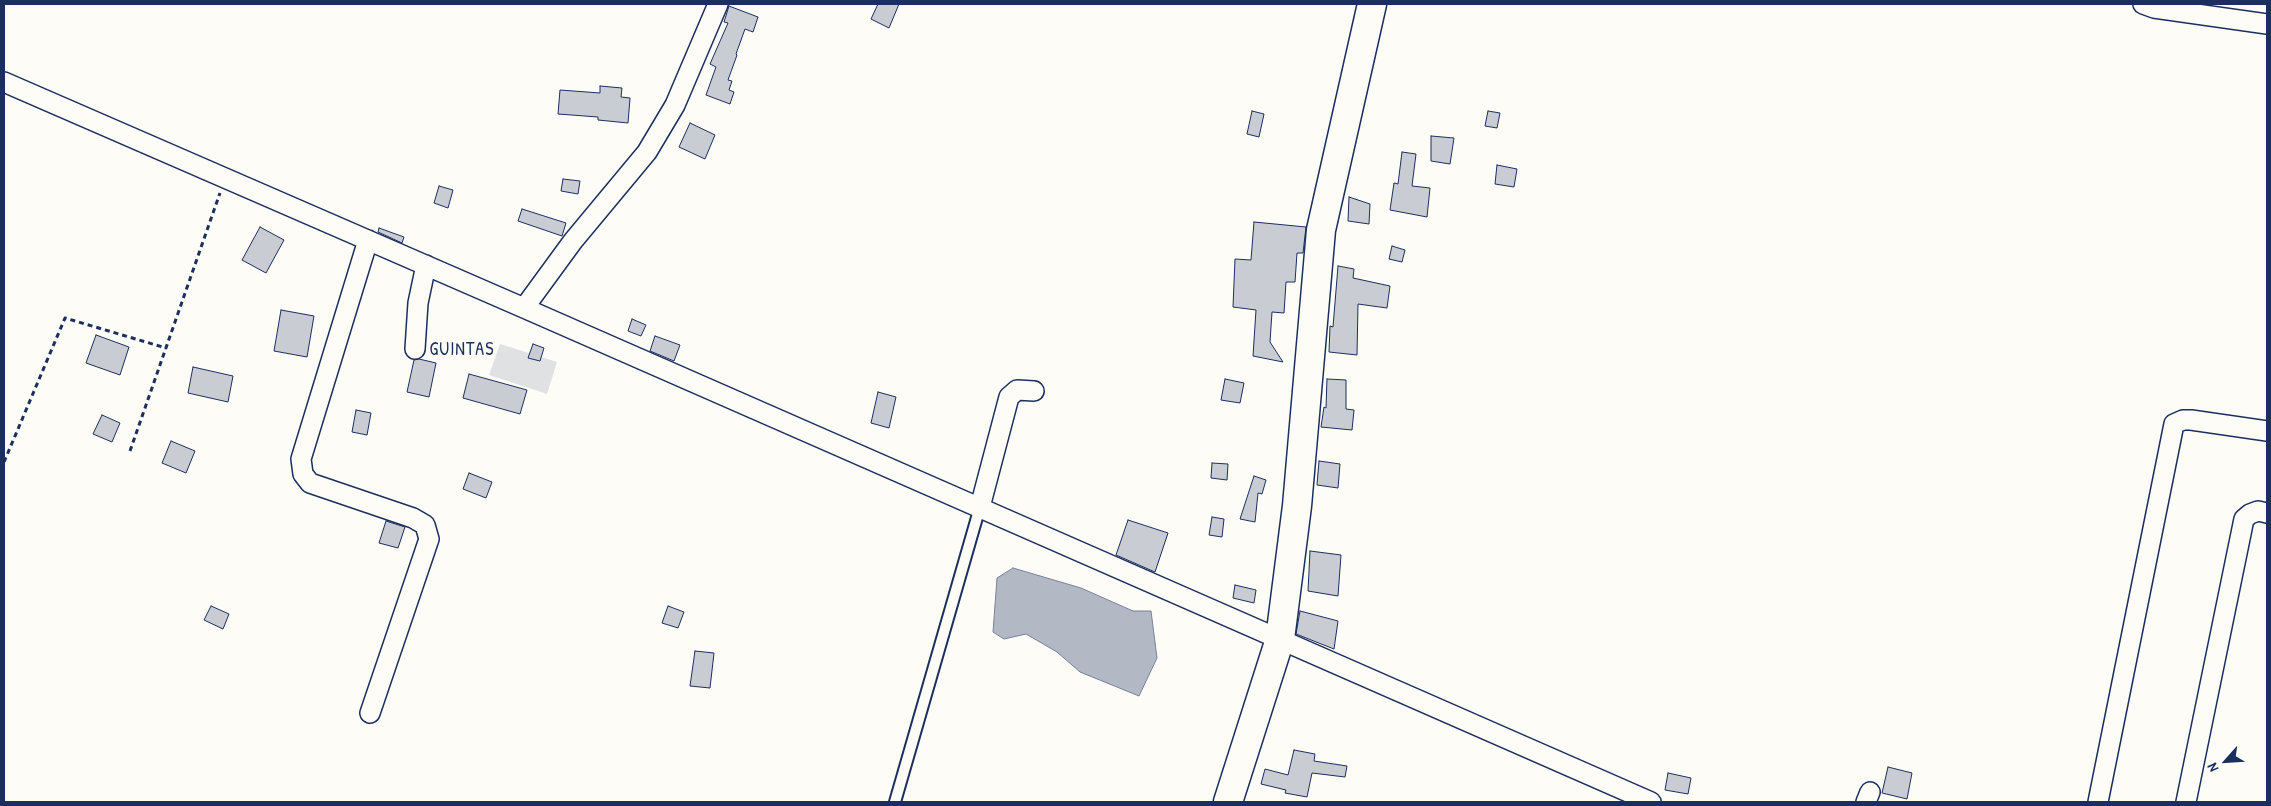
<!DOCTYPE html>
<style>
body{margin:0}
#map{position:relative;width:2271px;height:806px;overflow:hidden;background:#fdfcf7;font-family:"Patrick Hand",sans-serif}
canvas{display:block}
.frame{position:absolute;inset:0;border:5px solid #1b2f5e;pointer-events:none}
.north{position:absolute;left:2201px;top:736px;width:50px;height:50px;-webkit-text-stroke:4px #fdfcf7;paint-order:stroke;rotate:244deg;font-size:14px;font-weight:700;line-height:20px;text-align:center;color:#1b2f5e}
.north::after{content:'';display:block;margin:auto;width:18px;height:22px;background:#1b2f5e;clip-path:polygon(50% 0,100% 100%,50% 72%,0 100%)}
</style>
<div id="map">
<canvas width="2271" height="806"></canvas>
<div class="frame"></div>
<div class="north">N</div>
</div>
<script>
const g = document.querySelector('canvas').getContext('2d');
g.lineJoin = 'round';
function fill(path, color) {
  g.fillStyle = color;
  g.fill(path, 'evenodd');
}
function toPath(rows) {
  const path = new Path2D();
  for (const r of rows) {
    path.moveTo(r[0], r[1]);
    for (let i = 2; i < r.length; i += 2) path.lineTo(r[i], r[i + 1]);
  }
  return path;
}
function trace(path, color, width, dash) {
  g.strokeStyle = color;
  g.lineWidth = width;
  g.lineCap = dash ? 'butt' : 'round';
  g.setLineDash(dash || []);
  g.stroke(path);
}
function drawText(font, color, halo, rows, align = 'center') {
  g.font = font + ' "Patrick Hand",sans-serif';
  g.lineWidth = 4.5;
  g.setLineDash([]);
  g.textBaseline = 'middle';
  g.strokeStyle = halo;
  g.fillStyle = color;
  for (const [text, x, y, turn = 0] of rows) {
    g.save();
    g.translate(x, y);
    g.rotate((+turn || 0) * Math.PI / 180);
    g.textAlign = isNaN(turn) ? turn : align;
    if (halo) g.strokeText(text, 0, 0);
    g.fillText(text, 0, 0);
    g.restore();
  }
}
fill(toPath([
 [500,344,557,362,547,394,489,375]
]), '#e0e1e3');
const water = toPath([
 [1013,568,1081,588,1133,611,1151,611,1157,658,1139,696,1080,672,1057,652,1026,634,1004,639,993,632,997,578,1013,568]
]);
fill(water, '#b3b8c5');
trace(water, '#76819c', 1);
const building = toPath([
 [878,4,899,4,889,28,871,19,878,4],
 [729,6,758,17,753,32,745,29,736,54,737,55,728,80,732,81,729,90,734,92,730,104,706,95,716,67,710,64,728,23,724,22,729,6],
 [600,86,622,88,621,97,630,98,628,123,598,120,598,117,558,114,560,90,600,93,600,86],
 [1252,111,1264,114,1259,137,1247,134,1252,111],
 [1488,111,1500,113,1497,128,1485,126,1488,111],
 [690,123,715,135,705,159,679,147,690,123],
 [1431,136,1454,138,1450,164,1431,161,1431,136],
 [1402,152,1416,154,1412,186,1430,188,1427,217,1390,210,1394,183,1398,184,1402,152],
 [1497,165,1517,169,1514,187,1495,184,1497,165],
 [563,179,580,181,578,194,561,191,563,179],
 [439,186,453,190,448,208,434,203,439,186],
 [1349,197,1370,204,1369,224,1348,221,1349,197],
 [522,209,566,223,562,236,518,221,522,209],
 [1254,222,1306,227,1303,253,1297,253,1295,282,1286,282,1284,313,1272,312,1270,342,1283,362,1253,356,1256,310,1233,307,1235,259,1251,260,1254,222],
 [260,227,284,240,266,273,242,260,260,227],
 [379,228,404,237,402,243,378,232,379,228],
 [1392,246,1405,250,1402,262,1389,259,1392,246],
 [1338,266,1354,269,1353,278,1390,286,1387,308,1358,304,1357,355,1329,352,1330,326,1333,327,1338,266],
 [281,310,314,316,307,357,274,351,281,310],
 [632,319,646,325,641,336,628,331,632,319],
 [96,335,129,347,120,375,86,363,96,335],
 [655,336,680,345,674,361,650,351,655,336],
 [533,344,544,348,540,361,528,358,533,344],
 [419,359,436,363,429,397,407,392,414,360,419,359],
 [193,367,233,376,228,402,188,393,193,367],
 [469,374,527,390,520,414,463,398,469,374],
 [1225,379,1244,383,1240,403,1221,400,1225,379],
 [1327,379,1346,380,1346,409,1354,410,1352,430,1321,427,1324,407,1326,408,1327,379],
 [878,392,896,397,889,428,871,423,878,392],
 [356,410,371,413,367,435,352,432,356,410],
 [102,415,120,423,112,442,93,434,102,415],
 [171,441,195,451,186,473,162,463,171,441],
 [1319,461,1340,464,1338,488,1317,485,1319,461],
 [1212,463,1228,464,1227,480,1211,478,1212,463],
 [469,473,492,482,486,498,463,489,469,473],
 [1254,476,1266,480,1262,494,1258,493,1255,522,1240,519,1254,476],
 [1212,517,1224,519,1222,537,1209,535,1212,517],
 [1128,520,1168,533,1155,572,1116,555,1128,520],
 [386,521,405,527,398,548,379,543,386,521],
 [1310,551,1341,555,1338,596,1308,591,1310,551],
 [1235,585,1256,590,1254,603,1233,598,1235,585],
 [211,606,229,614,223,629,204,620,211,606],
 [668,606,684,612,678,628,662,623,668,606],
 [1300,611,1338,621,1334,649,1296,634,1300,611],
 [695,651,714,653,710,688,690,686,695,651],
 [1294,750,1315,754,1314,761,1347,766,1345,777,1312,773,1307,797,1285,793,1286,790,1261,784,1265,769,1288,775,1294,750],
 [1888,767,1912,773,1907,799,1882,793,1888,767],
 [1668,773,1691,778,1688,794,1665,790,1668,773]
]);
fill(building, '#c9ccd3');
trace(building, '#1b2f5e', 1);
const lane = toPath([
 [895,802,980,507]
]);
const street = toPath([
 [2143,4,2154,8,2267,24],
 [4,82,524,308,1651,802],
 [368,240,301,459,303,474,310,483,413,518,425,525,429,539,370,713],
 [524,308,573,241,647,152,675,105,718,4],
 [415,349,418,303,426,265],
 [980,507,1009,397,1017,390,1034,391],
 [1866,802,1870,792],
 [2098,802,2174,424,2183,420,2191,420,2267,431],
 [2186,802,2244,519,2250,514,2258,511,2267,513]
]);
const secondary = toPath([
 [1228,802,1280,639,1297,506,1321,230,1372,4]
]);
trace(lane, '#1b2f5e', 14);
trace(street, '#1b2f5e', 22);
trace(secondary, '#1b2f5e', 31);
trace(toPath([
 [130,451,220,193],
 [4,462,65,318,166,348]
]), '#1b2f5e', 3, [5, 4]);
trace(lane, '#fdfcf7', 10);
trace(street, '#fdfcf7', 19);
trace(secondary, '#fdfcf7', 28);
g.letterSpacing = '1px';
drawText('18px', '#1b2f5e', '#fdfcf7', [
 ["GUINTAS",462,350]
]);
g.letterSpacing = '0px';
</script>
